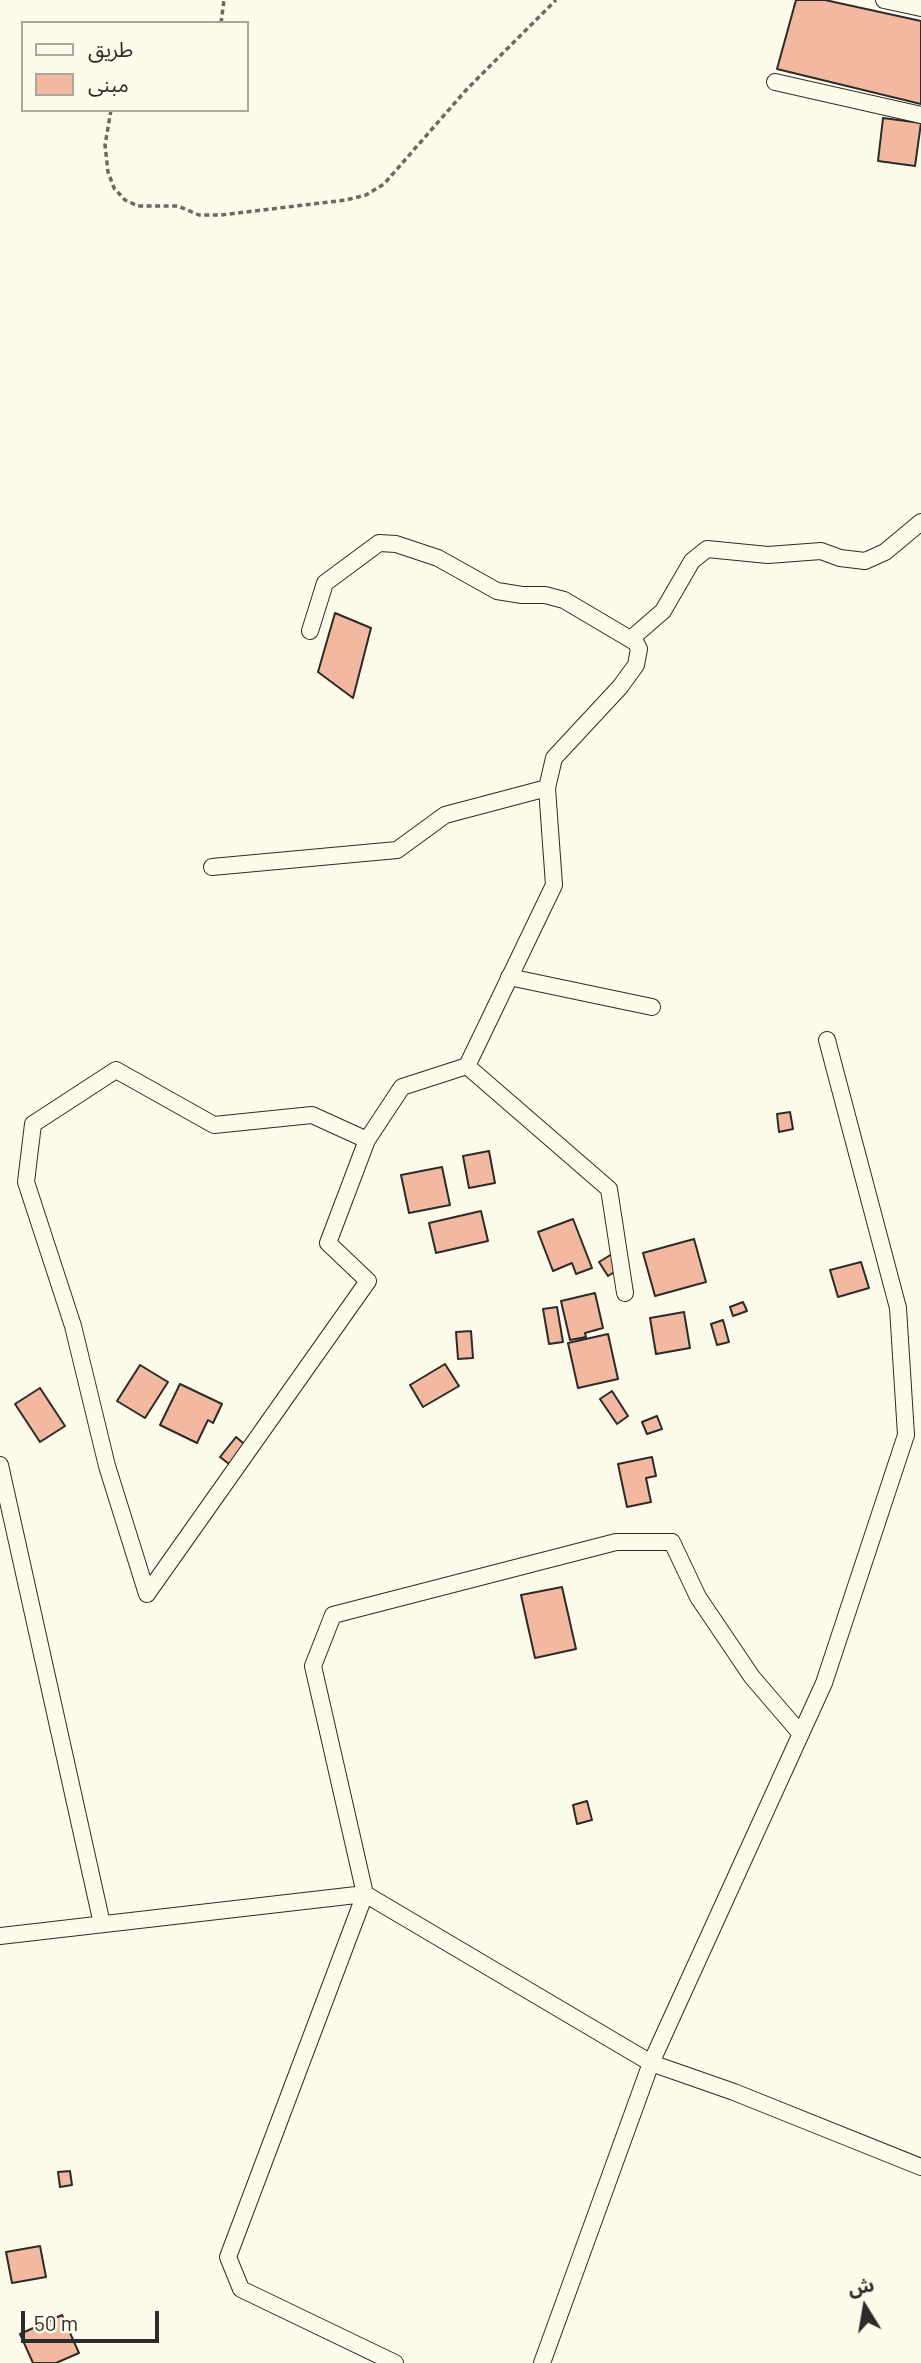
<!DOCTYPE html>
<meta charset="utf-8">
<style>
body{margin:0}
#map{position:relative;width:921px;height:2363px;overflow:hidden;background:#fdfbea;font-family:Barlow,"Noto Sans Arabic",sans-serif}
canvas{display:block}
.legend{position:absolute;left:21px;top:21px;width:228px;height:91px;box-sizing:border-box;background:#fdfbea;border:2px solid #a9a89e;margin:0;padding:9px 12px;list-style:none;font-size:21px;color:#2b2b2b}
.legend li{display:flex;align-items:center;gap:14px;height:35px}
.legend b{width:35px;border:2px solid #a9a89e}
.north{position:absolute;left:830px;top:2272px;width:70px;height:70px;-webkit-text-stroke:5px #fdfbea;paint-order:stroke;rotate:349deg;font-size:19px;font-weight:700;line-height:28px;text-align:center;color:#2b2b2b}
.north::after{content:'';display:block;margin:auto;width:24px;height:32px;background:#2b2b2b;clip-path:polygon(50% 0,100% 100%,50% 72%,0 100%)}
.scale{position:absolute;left:21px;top:2311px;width:138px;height:32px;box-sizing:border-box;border:4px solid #2b2b2b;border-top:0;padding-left:9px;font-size:21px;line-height:24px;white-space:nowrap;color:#2b2b2b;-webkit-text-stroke:5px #fdfbea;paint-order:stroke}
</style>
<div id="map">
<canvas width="921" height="2363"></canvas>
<ul class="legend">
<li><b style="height:9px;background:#fdfbea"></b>طريق</li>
<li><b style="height:19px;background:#f2b8a0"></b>مبنى</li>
</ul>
<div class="north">ش</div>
<div class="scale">50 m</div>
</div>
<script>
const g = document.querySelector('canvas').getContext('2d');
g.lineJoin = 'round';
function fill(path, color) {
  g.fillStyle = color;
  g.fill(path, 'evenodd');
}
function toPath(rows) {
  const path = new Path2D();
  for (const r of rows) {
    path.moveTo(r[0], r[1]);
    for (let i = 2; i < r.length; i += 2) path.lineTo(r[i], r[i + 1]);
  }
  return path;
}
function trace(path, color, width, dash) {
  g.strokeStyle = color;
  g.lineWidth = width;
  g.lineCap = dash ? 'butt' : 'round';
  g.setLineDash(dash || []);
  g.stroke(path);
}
const building = toPath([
 [796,0,825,0,921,21,921,104,777,69,796,0],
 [883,118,921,123,915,166,878,161,883,118],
 [335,613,371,628,353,698,318,672,335,613],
 [790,1112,793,1129,779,1132,777,1114,790,1112],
 [489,1151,495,1183,469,1188,463,1156,489,1151],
 [442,1167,450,1205,409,1213,401,1175,442,1167],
 [481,1211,488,1241,436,1253,429,1223,481,1211],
 [573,1219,592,1268,576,1274,572,1263,553,1271,538,1232,573,1219],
 [694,1239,706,1282,655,1296,643,1253,694,1239],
 [612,1254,621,1268,608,1276,599,1262,612,1254],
 [861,1262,869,1288,838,1297,830,1270,861,1262],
 [595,1293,603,1328,585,1333,586,1337,570,1340,561,1301,595,1293],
 [743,1302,747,1311,733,1316,730,1307,743,1302],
 [557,1307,563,1342,549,1344,543,1309,557,1307],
 [684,1312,690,1348,656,1354,650,1318,684,1312],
 [723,1320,729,1342,717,1345,711,1324,723,1320],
 [471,1331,473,1358,458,1359,456,1332,471,1331],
 [608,1334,618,1379,578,1388,568,1343,608,1334],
 [445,1364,459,1386,423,1407,410,1385,445,1364],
 [140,1365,168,1382,145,1418,117,1401,140,1365],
 [180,1384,222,1404,213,1423,208,1420,197,1443,160,1425,180,1384],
 [40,1388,65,1426,40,1442,15,1404,40,1388],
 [612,1391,628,1416,617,1424,600,1399,612,1391],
 [657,1416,662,1429,647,1434,642,1422,657,1416],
 [236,1437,248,1447,233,1467,220,1457,236,1437],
 [652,1457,656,1476,646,1478,651,1502,627,1507,618,1464,652,1457],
 [562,1587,576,1649,535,1658,521,1595,562,1587],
 [587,1801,592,1820,577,1824,573,1805,587,1801],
 [70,2171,72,2185,60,2187,58,2172,70,2171],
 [40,2246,46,2277,12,2283,6,2252,40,2246],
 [62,2315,79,2353,56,2363,33,2363,20,2334,62,2315]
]);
fill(building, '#f2b8a0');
trace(building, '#2b2b2b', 2);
const street = toPath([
 [884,0,921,8],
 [775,82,921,115],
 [310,631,325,583,379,543,396,544,438,558,497,591,522,595,545,595,564,600,635,642],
 [212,867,397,850,445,815,547,788],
 [509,977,652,1007],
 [467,1066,609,1189,625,1293],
 [0,1465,102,1924],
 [147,1594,368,1281,328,1243,367,1140,402,1087,467,1066,554,885,547,788,554,758,620,687,636,665,639,649,633,637,663,611,692,561,707,549,768,555,821,551,840,558,865,561,885,552,921,522],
 [147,1594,107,1466,73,1326,26,1182,33,1124,116,1070,214,1125,312,1115,367,1140],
 [0,1936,365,1894,651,2063,734,2092,921,2167],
 [395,2363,241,2289,228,2257,365,1894,313,1666,333,1615,616,1542,672,1542,698,1597,752,1677,801,1734],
 [542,2363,651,2063,824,1683,906,1435,898,1308,827,1040]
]);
trace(street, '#2b2b2b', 18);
trace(toPath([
 [221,23,224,0],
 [111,110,105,145,108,172,114,188,125,200,138,206,178,206,199,215,221,215,346,200,366,195,384,184,467,89,556,0]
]), '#6a6964', 3.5, [5, 3.5]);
trace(street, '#fdfbea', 16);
</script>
